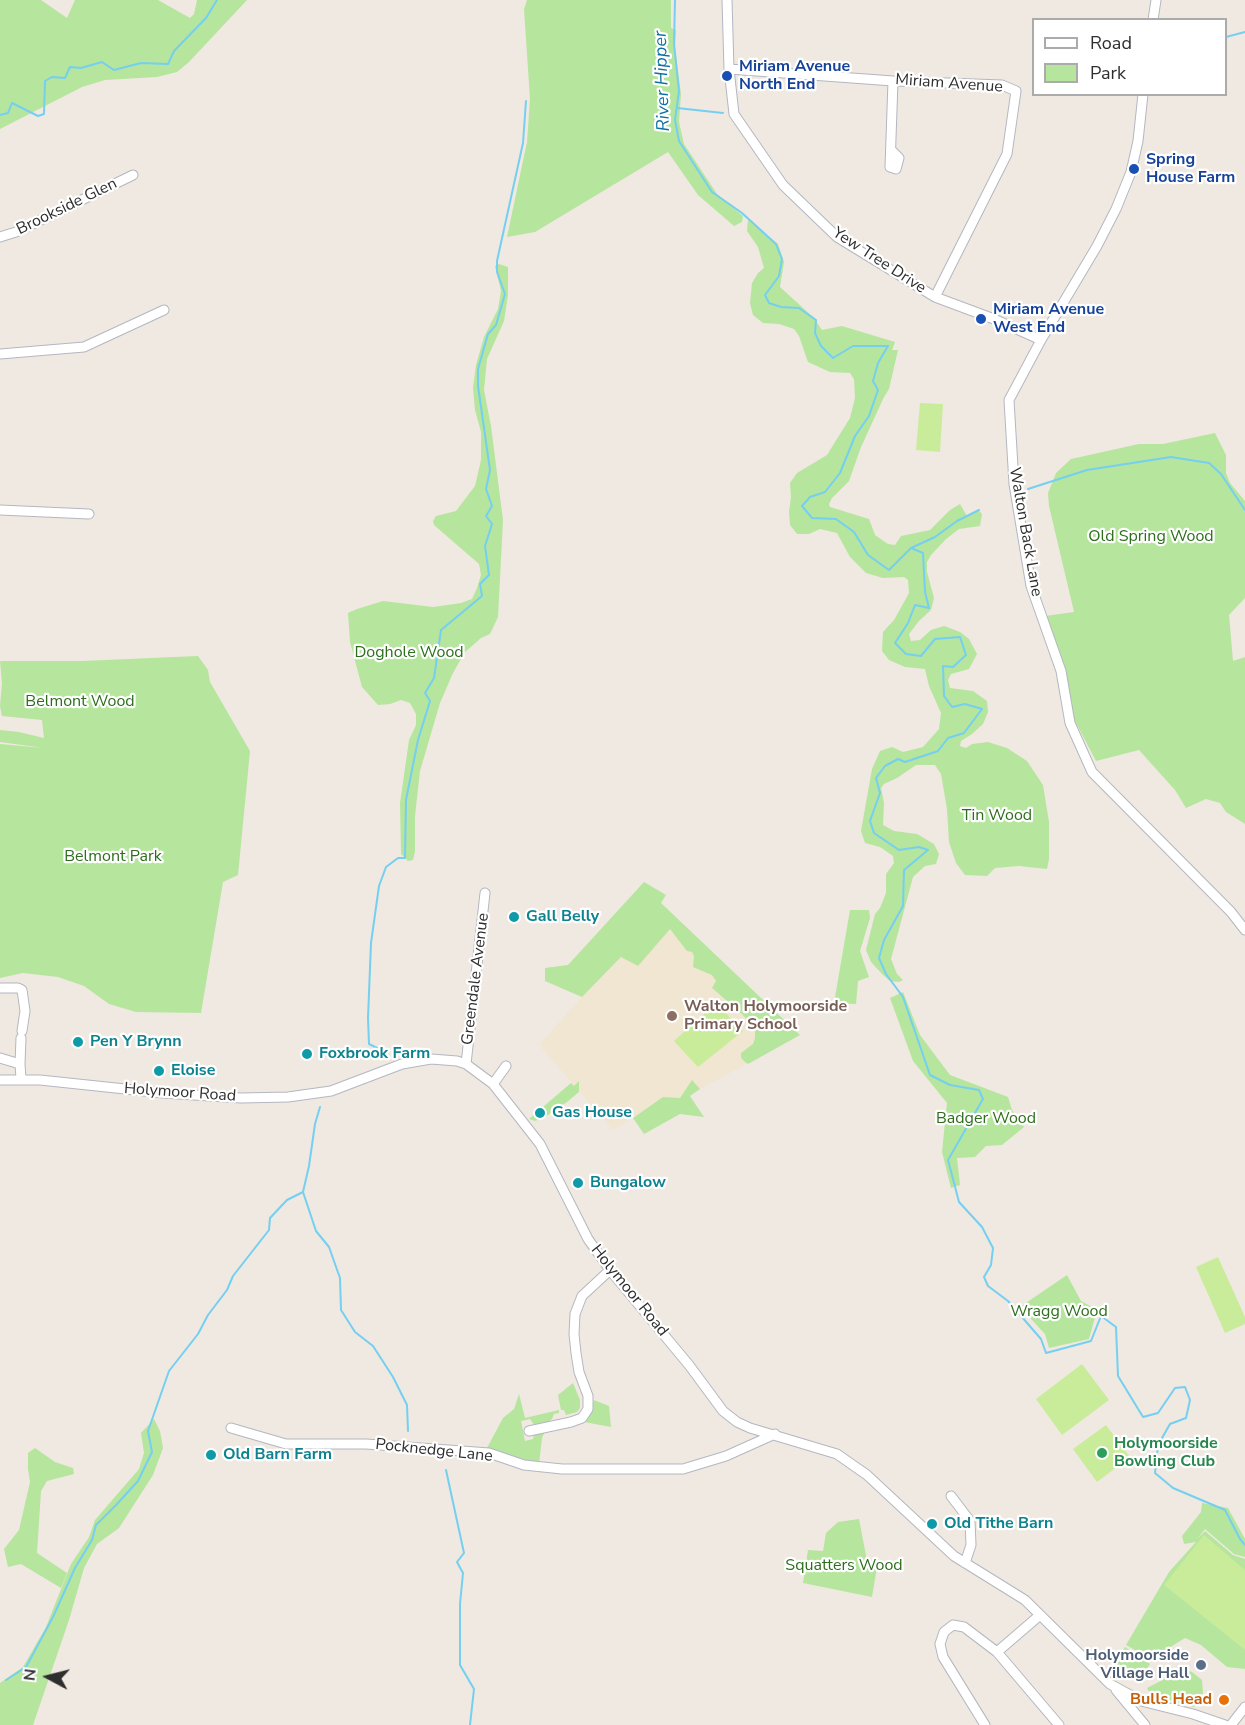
<!DOCTYPE html>
<style>
body{margin:0}
#map{position:relative;width:1245px;height:1725px;overflow:hidden;background:#efe9e1;font-family:"Nunito Sans",sans-serif}
canvas{display:block}
.legend{position:absolute;left:1032px;top:18px;width:195px;height:78px;box-sizing:border-box;background:#fff;border:2px solid #ababab;margin:0;padding:8px 10px;list-style:none;font-size:18px;color:#2e2e2e}
.legend li{display:flex;align-items:center;gap:12px;height:30px}
.legend b{width:30px;border:2px solid #ababab}
.north{position:absolute;left:18px;top:1647px;width:60px;height:60px;-webkit-text-stroke:4px #fff;paint-order:stroke;rotate:277deg;font-size:16px;font-weight:700;line-height:24px;text-align:center;color:#2e2e2e}
.north::after{content:'';display:block;margin:auto;width:21px;height:27px;background:#2e2e2e;clip-path:polygon(50% 0,100% 100%,50% 72%,0 100%)}
</style>
<div id="map">
<canvas width="1245" height="1725"></canvas>
<ul class="legend">
<li><b style="height:8px;background:#fff"></b>Road</li>
<li><b style="height:16px;background:#b6e59e"></b>Park</li>
</ul>
<div class="north">N</div>
</div>
<script>
const g = document.querySelector('canvas').getContext('2d');
g.lineJoin = 'round';
function fill(path, color) {
  g.fillStyle = color;
  g.fill(path, 'evenodd');
}
function toPath(rows) {
  const path = new Path2D();
  for (const r of rows) {
    path.moveTo(r[0], r[1]);
    for (let i = 2; i < r.length; i += 2) path.lineTo(r[i], r[i + 1]);
  }
  return path;
}
function trace(path, color, width, dash) {
  g.strokeStyle = color;
  g.lineWidth = width;
  g.lineCap = dash ? 'butt' : 'round';
  g.setLineDash(dash || []);
  g.stroke(path);
}
function drawText(font, color, halo, rows, align = 'center') {
  g.font = font + ' "Nunito Sans",sans-serif';
  g.lineWidth = 4.5;
  g.setLineDash([]);
  g.textBaseline = 'middle';
  g.strokeStyle = halo;
  g.fillStyle = color;
  for (const [text, x, y, turn = 0] of rows) {
    g.save();
    g.translate(x, y);
    g.rotate((+turn || 0) * Math.PI / 180);
    g.textAlign = isNaN(turn) ? turn : align;
    if (halo) g.strokeText(text, 0, 0);
    g.fillText(text, 0, 0);
    g.restore();
  }
}
fill(toPath([
 [677,920,800,1035,700,1089,692,1081,680,1098,663,1098,613,1130,539,1045,582,997,622,957]
]), '#f0e6d1');
fill(toPath([
 [0,0,41,0,67,18,75,0,158,0,190,18,194,14,197,0,247,0,189,62,177,72,157,77,105,80,82,87,0,129],
 [527,0,671,0,671,28,676,30,675,48,681,94,679,122,684,144,717,194,743,216,742,222,734,226,698,195,668,152,535,232,507,237,527,142,530,99,524,9],
 [748,220,778,244,784,262,780,287,813,317,822,330,842,326,895,342,892,350,898,350,889,389,884,397,861,447,849,481,832,498,829,504,830,507,869,519,875,535,888,544,895,545,901,536,930,530,950,510,960,504,967,516,978,510,982,514,980,526,959,529,946,539,931,555,927,562,927,572,934,598,931,610,919,621,909,634,911,641,920,640,931,630,944,626,960,632,969,639,977,654,969,669,951,674,948,680,950,688,973,691,987,701,988,712,983,724,972,734,961,741,960,746,966,748,972,744,988,742,1007,748,1027,761,1043,785,1049,822,1049,859,1047,869,1019,866,995,868,987,876,965,875,956,863,949,842,947,809,941,774,935,765,916,765,897,778,884,784,881,788,884,803,883,825,894,831,917,834,934,844,939,854,936,864,925,866,913,877,891,959,897,974,903,980,899,982,890,981,883,975,871,962,866,950,875,914,880,908,886,893,886,874,894,863,893,856,880,847,865,843,861,831,872,769,880,751,892,747,903,752,923,747,939,729,941,713,929,686,925,669,905,667,889,660,882,651,883,632,894,620,909,593,908,580,904,577,883,578,866,573,850,557,837,533,820,529,809,534,797,534,790,525,789,512,791,497,790,483,797,473,827,455,850,418,855,398,854,379,850,373,830,372,808,362,799,336,794,329,779,324,763,323,753,315,750,303,752,283,758,273,764,268,758,247,747,231],
 [499,264,508,267,508,295,504,321,487,359,484,390,491,426,503,520,498,617,490,634,481,638,465,652,453,673,440,703,420,771,415,816,415,851,413,860,408,861,401,854,400,803,409,740,416,725,416,714,410,703,401,700,390,704,378,705,362,687,350,642,348,613,357,609,383,601,433,607,461,603,472,599,477,588,481,575,479,564,434,525,433,521,436,516,456,511,475,486,481,460,481,432,475,410,473,388,476,365,484,337,498,309,501,291,495,266],
 [1215,433,1226,455,1226,473,1230,483,1245,501,1245,598,1229,615,1233,661,1245,657,1245,824,1226,812,1220,803,1206,799,1186,808,1175,790,1139,750,1096,761,1075,721,1045,616,1074,612,1049,506,1048,493,1056,473,1071,459,1139,444,1163,444],
 [198,656,208,670,210,682,250,751,238,875,223,882,201,1013,136,1012,109,1004,84,986,58,977,23,973,0,978,0,744,44,748,0,742,0,730,19,732,44,738,42,720,2,716,0,706,2,683,0,661,82,661],
 [644,882,666,895,661,903,800,1035,748,1064,745,1062,741,1058,741,1053,753,1044,755,1038,755,1028,741,1013,729,1011,733,1006,712,988,716,981,712,975,693,967,694,956,692,952,687,951,670,929,638,966,621,957,582,997,545,981,545,968,568,965],
 [850,910,869,910,870,918,860,951,869,977,858,981,856,1004,834,1003],
 [903,992,920,1035,950,1075,1008,1097,1012,1110,1024,1127,1002,1145,986,1146,975,1157,957,1158,960,1185,951,1188,942,1152,947,1103,913,1061,890,998],
 [692,1080,700,1089,690,1096,704,1117,680,1114,644,1134,633,1118,663,1097,680,1098],
 [579,1081,579,1092,567,1102,545,1117,535,1121,529,1119,571,1083,574,1086],
 [1067,1275,1081,1301,1097,1310,1089,1339,1049,1348,1045,1334,1020,1307],
 [573,1383,580,1400,580,1408,577,1412,566,1415,564,1410,561,1410,558,1395],
 [519,1394,525,1418,559,1410,559,1413,554,1414,552,1419,547,1423,534,1425,530,1419,521,1421,525,1441,533,1439,534,1434,545,1431,542,1438,539,1464,487,1448,503,1418,514,1409],
 [594,1400,609,1406,611,1427,584,1422,590,1412],
 [154,1419,160,1431,163,1448,153,1475,119,1528,97,1544,84,1568,69,1620,33,1725,0,1725,0,1683,23,1667,46,1627,71,1564,89,1537,95,1520,139,1469,144,1453,141,1433],
 [35,1448,55,1462,73,1468,74,1474,47,1481,41,1491,37,1553,67,1573,61,1588,21,1564,8,1567,4,1549,19,1530,30,1482,28,1469,28,1453],
 [1202,1503,1228,1508,1245,1539,1245,1557,1234,1554,1205,1529,1197,1539,1205,1531,1233,1555,1245,1559,1245,1669,1227,1667,1201,1645,1185,1638,1151,1659,1126,1645,1169,1572,1196,1542,1184,1544,1182,1536,1201,1512],
 [859,1519,868,1566,877,1567,872,1597,803,1583,808,1550,823,1551,826,1533,838,1522],
 [1125,1647,1150,1664,1138,1682,1111,1670],
 [1184,1669,1192,1672,1202,1680,1203,1693,1194,1707,1163,1698,1150,1693,1147,1688]
]), '#b6e59e');
fill(toPath([
 [920,403,943,404,940,452,916,450],
 [716,1003,743,1031,698,1067,674,1041],
 [1218,1257,1245,1317,1245,1324,1225,1333,1196,1267],
 [1082,1364,1109,1400,1062,1435,1036,1399],
 [1106,1425,1130,1457,1097,1482,1073,1449],
 [1204,1535,1245,1570,1245,1650,1164,1585]
]), '#c9ec9a');
trace(toPath([
 [675,0,674,44,679,91,675,120,679,141,712,192,742,213,776,244,782,259,779,276,765,295,769,303,781,307,799,308,816,320,815,333,821,346,833,358,853,346,888,346,878,363,873,381,878,390,869,416,855,436,840,473,825,492,810,497,802,506,812,518,836,519,854,532,868,555,889,570,911,548,923,553,925,592,929,608,915,605,908,623,895,643,906,654,921,656,935,639,960,637,966,655,953,667,943,666,944,696,952,707,965,704,982,709,964,733,948,738,938,751,905,762,898,759,885,766,876,778,880,793,870,821,874,833,899,850,919,847,928,850,904,870,903,906,884,940,879,958,886,974,903,997,930,1075,950,1085,979,1090,983,1099,948,1160,959,1202,982,1227,993,1248,991,1265,984,1277,988,1286,1008,1301,1041,1339,1046,1353,1091,1341,1101,1316,1116,1327,1118,1376,1143,1417,1158,1413,1175,1388,1185,1387,1190,1400,1186,1418,1170,1424,1158,1445,1155,1473,1173,1488,1225,1510,1240,1539,1245,1545],
 [1226,37,1245,32],
 [677,108,723,113],
 [0,115,8,113,12,103,38,116,44,114,45,81,52,77,65,78,70,67,81,68,102,62,114,70,141,63,168,64,174,51,206,18,217,0],
 [1028,489,1087,470,1171,457,1209,463,1221,474,1245,510],
 [911,548,935,537,957,521,979,510],
 [378,1058,377,1048,369,1044,368,1018,371,943,379,886,386,867,398,858,405,858,406,800,418,740,430,701,425,693,434,678,441,630,482,596,480,584,489,575,485,546,492,524,486,516,492,506,486,489,490,470,478,386,478,369,488,334,496,325,505,294,497,272,497,261,523,143,526,101],
 [303,1192,316,1231,329,1247,335,1264,340,1278,341,1310,355,1332,373,1346,393,1377,407,1405,408,1431],
 [446,1470,464,1553,457,1562,463,1573,460,1604,460,1665,474,1689,470,1725],
 [6,1680,26,1667,53,1617,75,1568,92,1540,96,1525,117,1504,138,1481,152,1452,148,1431,169,1371,198,1334,208,1315,227,1290,233,1276,269,1230,270,1218,287,1200,303,1192,309,1166,315,1124,320,1107]
]), '#75cff0', 2);
const minor = toPath([
 [727,0,729,69,734,114,783,185,837,237,935,297,994,319,1041,340],
 [1153,20,1156,0],
 [729,69,893,81,1002,85,1016,91,1007,154,935,297],
 [1143,94,1138,141,1131,172,1116,209,1097,246,1041,340,1009,400,1014,484,1031,586,1061,671,1070,723,1092,772,1231,912,1245,930],
 [891,150,899,158,896,169,890,167,893,81],
 [0,237,16,232,133,175],
 [0,354,84,347,164,310],
 [0,510,89,514],
 [0,988,18,988,22,990,25,1011,22,1031],
 [0,1058,20,1064,21,1079],
 [20,1064,21,1038],
 [466,1064,485,893],
 [0,1080,40,1080,163,1093,241,1098,288,1097,331,1091,402,1064,431,1059,457,1061,466,1064,493,1084,540,1144,588,1239,610,1270,689,1365,723,1411,737,1422,750,1428,837,1454,867,1475,954,1556,1025,1600,1110,1684,1141,1701,1193,1714,1225,1725],
 [493,1084,506,1066],
 [231,1428,286,1444,366,1444,462,1451,489,1453,524,1465,562,1469,683,1469,726,1456,775,1434],
 [529,1431,571,1422,582,1418,588,1409,588,1396,579,1372,576,1353,574,1334,575,1314,582,1296,610,1270],
 [951,1496,970,1521,971,1545,965,1563],
 [997,1652,1040,1615],
 [1116,1690,1145,1725],
 [985,1725,943,1657,940,1644,944,1632,953,1625,964,1627,997,1652,1059,1725],
 [1231,1725,1245,1707]
]);
trace(minor, '#b4b7c1', 11);
trace(minor, '#fff', 9);
for (const [x, y, r, color] of [
 [727,76,6,"#1a4fb4"],
 [1134,169,6,"#1a4fb4"],
 [981,319,6,"#1a4fb4"],
 [514,917,6,"#0f9aa8"],
 [672,1016,6,"#8d6e63"],
 [78,1042,6,"#0f9aa8"],
 [307,1054,6,"#0f9aa8"],
 [159,1071,6,"#0f9aa8"],
 [540,1113,6,"#0f9aa8"],
 [578,1183,6,"#0f9aa8"],
 [1102,1453,6,"#2e9e5b"],
 [211,1455,6,"#0f9aa8"],
 [932,1524,6,"#0f9aa8"],
 [1201,1665,6,"#5c6f8a"],
 [1224,1700,6,"#e8710a"]
]) {
  const dot = new Path2D();
  dot.arc(x, y, r, 0, 2 * Math.PI);
  g.fillStyle = color;
  g.fill(dot);
  trace(dot, '#fff', 2);
}
drawText('bold 16px', '#164399', '#fff', [
 ["Miriam Avenue",739,67],
 ["North End",739,85],
 ["Spring",1146,160],
 ["House Farm",1146,178],
 ["Miriam Avenue",993,310],
 ["West End",993,328]
], 'left');
drawText('16px', '#2e2e2e', '#fff', [
 ["Miriam Avenue",949,84,4],
 ["Brookside Glen",67,207,-26],
 ["Yew Tree Drive",879,261,33],
 ["Walton Back Lane",1025,532,80],
 ["Greendale Avenue",476,979,-83],
 ["Holymoor Road",180,1093,4],
 ["Holymoor Road",629,1291,51],
 ["Pocknedge Lane",434,1451,6]
]);
drawText('16px', '#2c6e1b', '#fff', [
 ["Old Spring Wood",1151,537],
 ["Doghole Wood",409,653],
 ["Belmont Wood",80,702],
 ["Tin Wood",997,816],
 ["Belmont Park",113,857],
 ["Badger Wood",986,1119],
 ["Wragg Wood",1059,1312],
 ["Squatters Wood",844,1566]
]);
drawText('bold 16px', '#0d838f', '#fff', [
 ["Gall Belly",526,917],
 ["Pen Y Brynn",90,1042],
 ["Foxbrook Farm",319,1054],
 ["Eloise",171,1071],
 ["Gas House",552,1113],
 ["Bungalow",590,1183],
 ["Old Barn Farm",223,1455],
 ["Old Tithe Barn",944,1524]
], 'left');
drawText('bold 16px', '#785e54', '#fff', [
 ["Walton Holymoorside",684,1007],
 ["Primary School",684,1025]
], 'left');
drawText('bold 16px', '#27864d', '#fff', [
 ["Holymoorside",1114,1444],
 ["Bowling Club",1114,1462]
], 'left');
drawText('bold 16px', '#4e5e75', '#fff', [
 ["Holymoorside",1189,1656],
 ["Village Hall",1189,1674]
], 'right');
drawText('bold 16px', '#c56008', '#fff', [
 ["Bulls Head",1212,1700]
], 'right');
drawText('italic 18px', '#0d6fa3', '#fff', [
 ["River Hipper",663,81,-92]
]);
</script>
